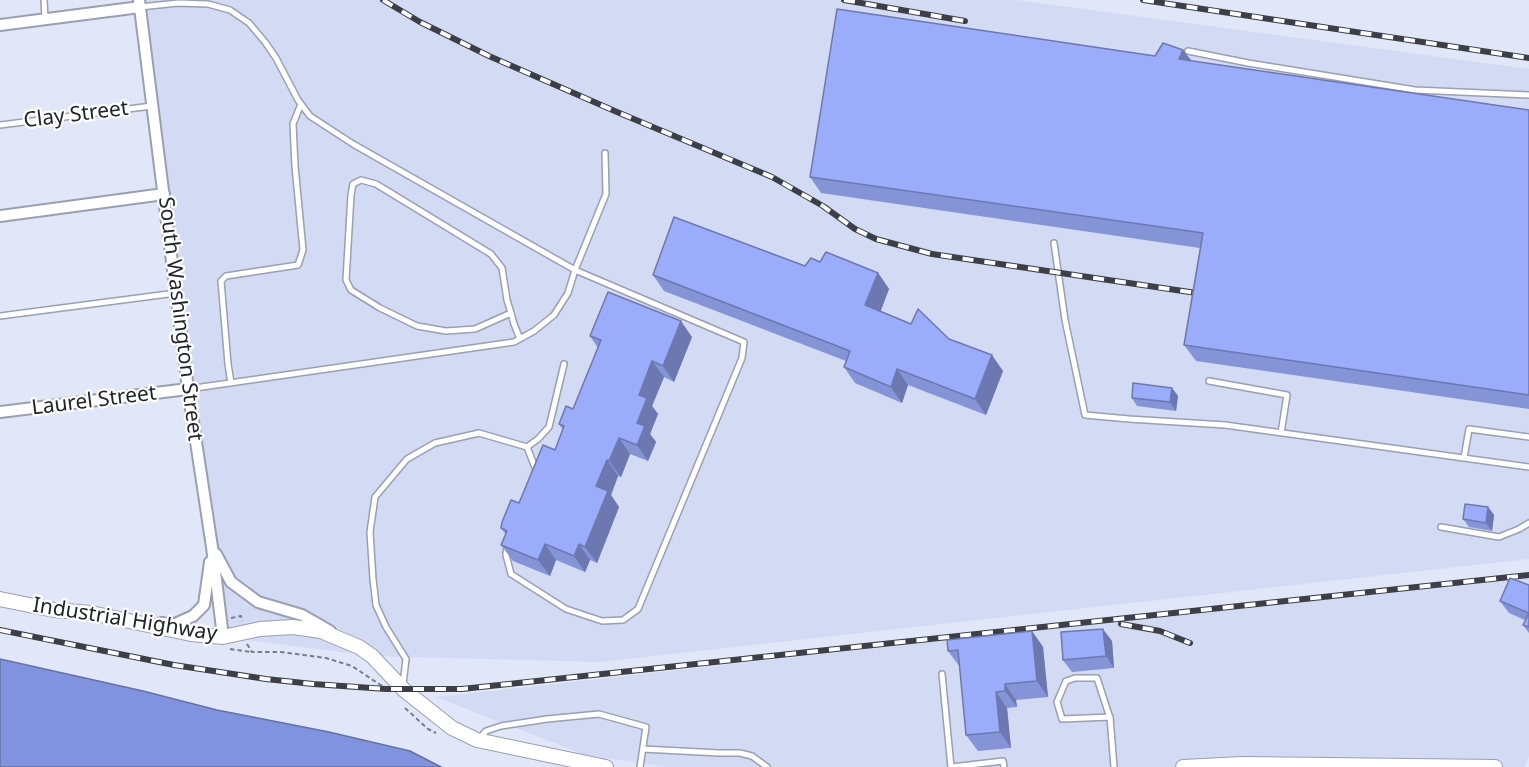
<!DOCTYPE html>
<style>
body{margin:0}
canvas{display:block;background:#e1e6f9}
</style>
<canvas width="1529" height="767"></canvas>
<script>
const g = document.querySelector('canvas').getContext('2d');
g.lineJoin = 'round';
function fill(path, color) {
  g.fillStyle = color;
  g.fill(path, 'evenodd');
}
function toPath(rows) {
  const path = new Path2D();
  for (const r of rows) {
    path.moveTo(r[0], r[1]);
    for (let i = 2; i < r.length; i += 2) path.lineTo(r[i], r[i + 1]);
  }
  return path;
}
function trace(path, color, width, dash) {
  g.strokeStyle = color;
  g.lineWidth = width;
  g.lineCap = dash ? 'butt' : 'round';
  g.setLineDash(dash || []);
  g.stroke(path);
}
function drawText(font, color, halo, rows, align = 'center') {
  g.font = font + ' "Noto Sans",sans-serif';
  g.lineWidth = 4.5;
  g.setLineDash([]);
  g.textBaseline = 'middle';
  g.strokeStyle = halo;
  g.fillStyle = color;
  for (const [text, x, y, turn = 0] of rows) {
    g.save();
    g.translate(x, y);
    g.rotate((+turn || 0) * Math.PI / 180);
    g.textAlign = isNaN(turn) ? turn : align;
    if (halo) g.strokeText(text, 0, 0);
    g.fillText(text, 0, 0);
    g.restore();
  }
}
fill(toPath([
 [136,0,1017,0,1529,69,1529,559,600,662,372,656,223,637],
 [1529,576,1529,756,1525,767,668,767,585,755,436,697]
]), '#d3daf4');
const water = toPath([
 [0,659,143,691,217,710,329,732,410,751,441,767,0,767,0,659]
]);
fill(water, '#8192de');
trace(water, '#6471a8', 1.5);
const lane = toPath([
 [44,0,45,19],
 [140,7,178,3,208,4,230,10,249,23,265,42,276,58,298,100,310,116,353,144,575,270,744,342,742,358,638,609,623,620,602,621,566,609,511,574,506,555,507,545],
 [1188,51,1248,63,1415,90,1529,95],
 [0,125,152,106],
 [1054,243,1065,320,1085,415,1129,419,1225,425,1529,467],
 [511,313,475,329,446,331,417,326,380,308,351,290,346,280,351,195,353,184,361,180,376,184,491,254,502,268,507,300,511,313,514,324,520,339],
 [0,316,176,293],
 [1209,381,1287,395,1281,433],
 [231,383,228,364,221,281,226,276,298,265,303,250,295,166,293,124,301,104],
 [188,389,514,342,534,331,554,315,568,293,575,270,606,194,605,153],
 [527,447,536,470],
 [527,447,538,439,549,427,564,364],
 [1464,458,1469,429,1529,437],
 [1441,527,1499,537,1519,529,1529,523],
 [942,674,951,767],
 [403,684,406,659,386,627,376,605,373,579,370,532,375,497,407,459,435,443,479,433,527,447],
 [1110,717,1062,719,1057,702,1066,681,1075,678,1097,678,1109,715,1110,717,1114,767],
 [479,739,486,731,501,726,547,719,599,714,646,727,640,767],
 [643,749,719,753,740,753,752,756,767,767],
 [952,767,1003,761,1004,767]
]);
const street = toPath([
 [139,0,188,389,212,547,223,637],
 [0,25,140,7],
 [0,216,164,194],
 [0,412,188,389],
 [216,554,231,582,258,602,302,615,330,631],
 [161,623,175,624,193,616,204,605,210,562]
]);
const secondary = toPath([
 [0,599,54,610,91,613,191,634,223,637,260,629,293,627,321,631,359,647,372,656,404,690,452,728,477,740,606,767],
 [1183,767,1242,764,1495,767]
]);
trace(lane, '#9a9fb1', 8);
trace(street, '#9a9fb1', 14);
trace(secondary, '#9a9fb1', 16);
trace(toPath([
 [231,618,241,616,242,621],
 [247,644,252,652,281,652,326,658,352,666,382,686],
 [230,649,251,652],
 [405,708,428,729,436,733]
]), '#797d89', 2, [4.5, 3]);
trace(lane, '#fff', 5);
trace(street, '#fff', 10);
trace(secondary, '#fff', 14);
const rail = toPath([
 [383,0,420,22,489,56,617,112,772,177,823,206,855,229,876,239,932,254,1210,295],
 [844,0,965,21],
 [1143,0,1529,58],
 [1121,624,1160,631,1190,643],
 [0,630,174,665,266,679,313,684,386,689,462,689,1529,575]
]);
trace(rail, '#3c3f47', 6);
trace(rail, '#fff', 4, [11]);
fill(toPath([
 [1183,50,1192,61,1529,110,1529,409,1196,361,1184,345,1200,248,821,193,810,177,1155,56],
 [805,266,878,273,889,289,880,311,911,324,949,339,1003,371,986,415,908,385,902,403,855,383,844,367,846,361,664,291,653,275],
 [590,336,692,337,674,382,664,377,652,406,658,414,650,434,656,442,648,461,630,454,621,477,618,476,611,495,619,507,597,563,590,560,585,572,556,560,550,576,513,561,501,545,506,535,501,528,555,450,563,430,559,424,573,409,598,348],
 [1172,388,1178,396,1176,411,1137,406,1132,398],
 [1488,507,1494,515,1492,531,1469,527,1463,519],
 [1529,585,1529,633,1523,625,1525,620,1509,613,1500,601],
 [1032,631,1043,647,1048,697,1016,700,1017,707,1007,708,1011,748,978,751,966,735,960,667,948,651],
 [1112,641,1114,668,1072,672,1063,660]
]), '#8494d7');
fill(toPath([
 [1183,50,1195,66,1179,59],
 [878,273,889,289,877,321,865,305],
 [681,321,692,337,674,382,663,366],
 [992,355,1003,371,986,415,975,399],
 [652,361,664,377,652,406,658,414,650,434,656,442,648,461,637,445,637,423,639,395],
 [897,369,908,385,902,403,891,387],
 [1172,388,1178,396,1176,411,1170,402],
 [619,438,630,454,621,477,609,461],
 [607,460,618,476,611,495,619,507,597,563,585,547,596,486],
 [1488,507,1494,515,1492,531,1486,523],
 [545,544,556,560,550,576,538,560],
 [579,544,590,560,585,572,574,556],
 [1103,629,1112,641,1114,668,1106,656],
 [1032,631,1043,647,1048,697,1037,681],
 [1005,684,1016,700,1017,707,1005,691],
 [996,692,1007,708,1011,748,1000,732]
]), '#6c78af');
const building = toPath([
 [837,9,1155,56,1163,43,1183,50,1179,59,1529,110,1529,395,1184,345,1203,233,810,177,837,9],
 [674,217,805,266,811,258,820,262,826,252,878,273,865,305,911,324,918,309,949,339,992,355,975,399,897,369,891,387,844,367,850,351,653,275,674,217],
 [608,292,681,321,663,366,652,361,639,395,647,398,637,423,645,426,637,445,619,438,609,461,607,460,596,486,608,491,585,547,579,544,574,556,545,544,538,560,501,545,507,531,501,528,502,522,511,500,519,503,543,445,555,450,564,426,559,424,566,406,573,409,601,340,590,336,608,292],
 [1133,383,1172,388,1170,402,1132,398,1133,383],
 [1465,504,1488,507,1486,523,1463,519,1465,504],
 [1510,578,1529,585,1529,627,1523,625,1529,613,1500,601,1510,578],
 [1103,629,1106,656,1063,660,1061,632,1103,629],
 [1032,631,1037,681,1005,684,1005,691,996,692,1000,732,966,735,958,650,948,651,947,640,1032,631]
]);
fill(building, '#9aacfa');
trace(building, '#6c78af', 1.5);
drawText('21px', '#21232a', '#fff', [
 ["Clay Street",76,115,-7],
 ["South Washington Street",180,319,83],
 ["Laurel Street",94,401,-7],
 ["Industrial Highway",125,620,9]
]);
</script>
